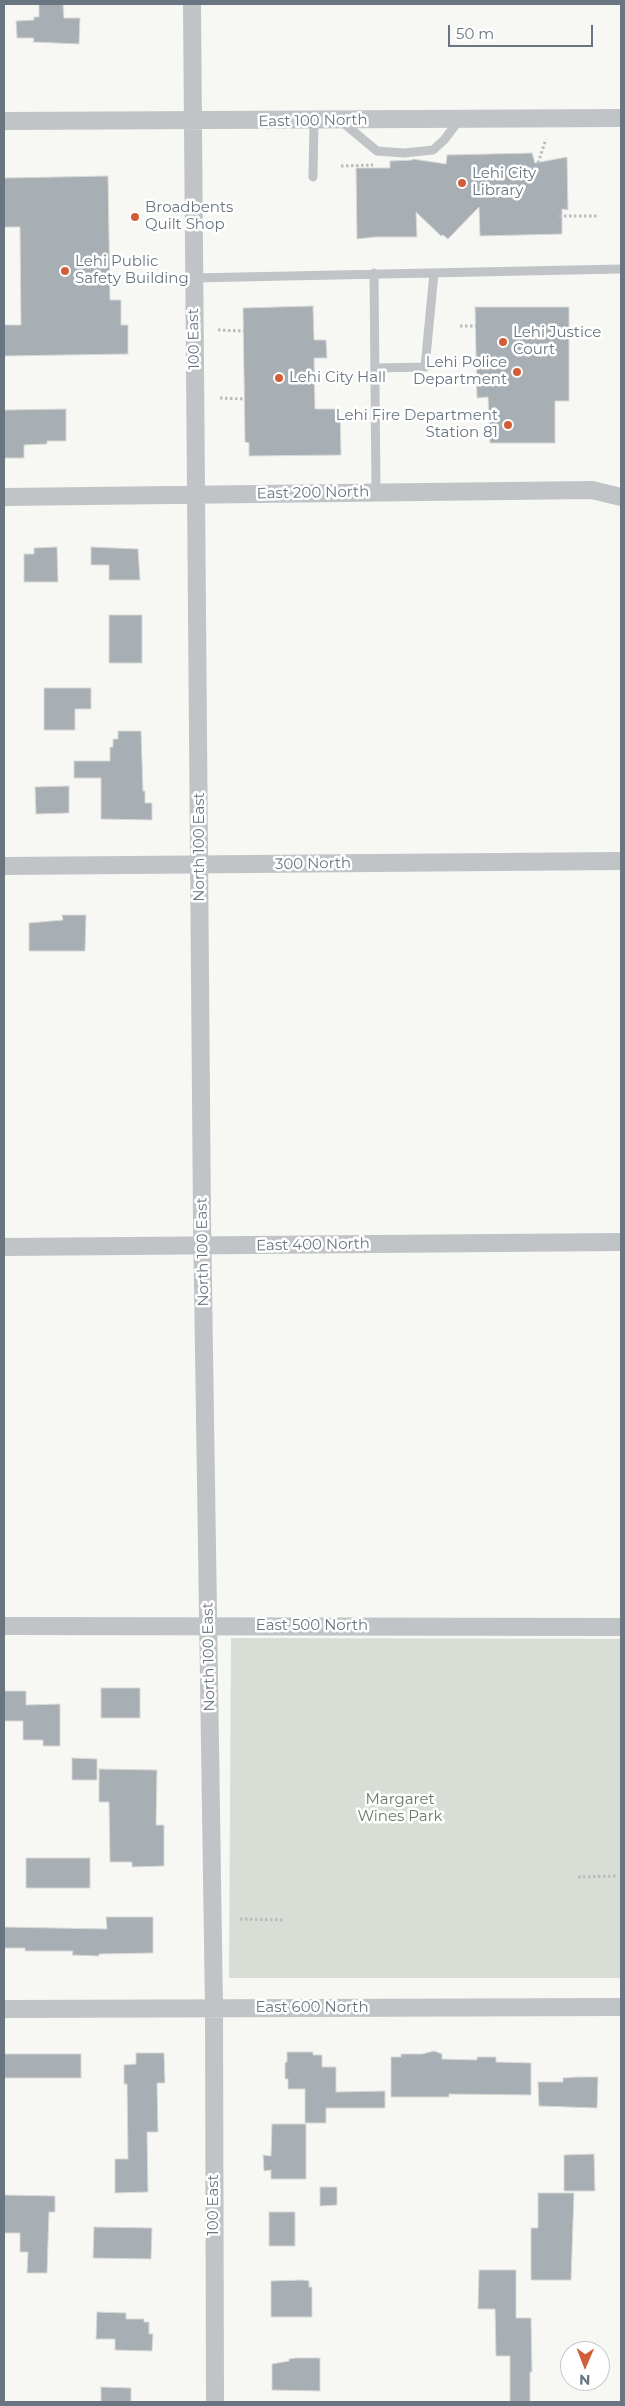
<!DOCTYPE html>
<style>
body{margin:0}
#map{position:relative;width:625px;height:2406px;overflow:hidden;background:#f7f7f4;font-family:Montserrat,sans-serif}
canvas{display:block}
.frame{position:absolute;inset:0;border:5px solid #697682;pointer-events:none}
.north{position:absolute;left:560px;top:2341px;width:50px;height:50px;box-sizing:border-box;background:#fff;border:1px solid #c3c8cd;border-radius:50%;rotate:181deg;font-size:14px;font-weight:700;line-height:20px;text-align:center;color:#697682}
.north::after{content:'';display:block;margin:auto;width:18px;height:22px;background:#d25e39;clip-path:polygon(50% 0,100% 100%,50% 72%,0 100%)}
.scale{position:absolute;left:448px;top:25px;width:145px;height:22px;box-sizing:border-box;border:2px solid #697682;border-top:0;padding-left:6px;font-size:15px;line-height:18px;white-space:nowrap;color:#697682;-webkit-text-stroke:4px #fff;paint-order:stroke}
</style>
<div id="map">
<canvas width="625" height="2406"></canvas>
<div class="frame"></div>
<div class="north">N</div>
<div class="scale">50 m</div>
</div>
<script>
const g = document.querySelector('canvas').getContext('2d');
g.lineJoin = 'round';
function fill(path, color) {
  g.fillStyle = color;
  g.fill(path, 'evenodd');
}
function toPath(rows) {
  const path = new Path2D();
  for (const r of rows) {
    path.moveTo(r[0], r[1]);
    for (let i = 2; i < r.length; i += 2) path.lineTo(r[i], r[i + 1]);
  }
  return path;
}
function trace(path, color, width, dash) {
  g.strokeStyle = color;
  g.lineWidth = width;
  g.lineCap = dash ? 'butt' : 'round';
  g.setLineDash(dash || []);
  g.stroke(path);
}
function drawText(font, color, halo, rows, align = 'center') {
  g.font = font + ' Montserrat,sans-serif';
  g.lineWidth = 5;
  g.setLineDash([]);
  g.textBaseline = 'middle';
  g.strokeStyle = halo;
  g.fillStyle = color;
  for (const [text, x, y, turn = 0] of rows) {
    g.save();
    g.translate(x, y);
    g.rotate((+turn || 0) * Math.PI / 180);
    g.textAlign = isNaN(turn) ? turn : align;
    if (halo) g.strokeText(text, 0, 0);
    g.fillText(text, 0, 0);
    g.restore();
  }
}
fill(toPath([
 [231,1638,621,1639,621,1978,229,1978]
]), '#d8ddd5');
const building = toPath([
 [39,4,63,4,64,18,80,18,79,44,33,42,34,38,17,38,16,21,34,20,34,17,39,17,39,4],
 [532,153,535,163,567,157,568,210,562,209,562,234,480,236,479,207,448,239,443,235,441,236,416,212,417,237,375,237,357,239,356,168,390,168,390,161,412,160,413,159,446,164,447,155,532,153],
 [108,176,110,300,121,300,121,325,128,325,128,354,4,356,4,325,21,325,20,227,4,227,4,178,108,176],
 [313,306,314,340,326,340,327,358,314,358,315,409,340,409,341,455,249,456,249,443,245,442,243,308,313,306],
 [475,307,569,307,569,401,555,401,555,443,490,443,488,397,477,398,475,307],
 [66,409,66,441,47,441,47,444,24,445,24,458,4,458,4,410,66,409],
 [57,547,58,582,24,582,24,554,34,554,34,548,57,547],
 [91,547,138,549,140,580,109,580,109,565,91,565,91,547],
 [109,615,142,615,142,663,109,663,109,615],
 [44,688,91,688,91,709,75,709,75,730,44,730,44,688],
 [118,731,141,731,143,791,145,791,145,803,152,803,152,820,101,819,101,778,74,778,74,761,110,761,110,747,113,747,113,739,118,739,118,731],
 [69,786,69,813,36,814,35,787,69,786],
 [62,915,86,915,85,951,29,951,29,923,63,920,62,915],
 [101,1688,140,1688,140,1718,101,1718,101,1688],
 [4,1691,26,1691,26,1705,60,1704,60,1746,43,1746,43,1740,23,1740,23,1721,4,1721,4,1691],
 [72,1758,97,1759,97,1780,72,1780,72,1758],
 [99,1769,157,1770,156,1825,164,1825,164,1866,132,1867,132,1862,110,1862,109,1802,99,1802,99,1769],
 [26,1858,90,1858,90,1888,26,1888,26,1858],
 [106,1917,153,1917,153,1953,99,1954,99,1956,72,1955,73,1951,25,1951,25,1948,4,1948,4,1927,107,1929,106,1917],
 [434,2051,442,2054,442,2059,477,2060,477,2057,496,2057,496,2062,531,2063,531,2095,449,2094,449,2097,391,2097,391,2057,401,2057,401,2054,422,2054,434,2051],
 [287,2052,313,2052,313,2055,322,2055,322,2067,336,2067,336,2092,385,2091,385,2108,326,2108,326,2123,305,2123,305,2089,288,2089,288,2079,285,2079,285,2063,287,2062,287,2052],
 [136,2053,164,2053,165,2083,157,2083,158,2132,147,2132,148,2192,115,2193,115,2159,128,2159,127,2084,124,2084,124,2065,136,2064,136,2053],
 [4,2054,81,2054,81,2078,4,2078,4,2054],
 [578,2077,598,2077,597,2108,539,2106,538,2082,563,2082,563,2078,578,2077],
 [272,2124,306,2124,306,2179,271,2179,271,2170,264,2171,263,2155,271,2156,272,2124],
 [594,2154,595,2191,564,2191,564,2155,594,2154],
 [320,2187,337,2187,337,2205,320,2206,320,2187],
 [538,2193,574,2193,571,2280,531,2280,531,2228,538,2228,538,2193],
 [4,2195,55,2196,55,2212,49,2212,47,2273,27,2273,28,2252,20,2252,20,2233,4,2233,4,2195],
 [269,2212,295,2212,295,2246,269,2246,269,2212],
 [94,2227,152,2228,151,2259,93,2258,94,2227],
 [479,2270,516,2270,516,2318,531,2318,532,2372,530,2372,530,2402,510,2402,510,2356,496,2356,495,2309,478,2309,479,2270],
 [303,2280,309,2281,309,2287,312,2287,312,2317,271,2317,271,2281,303,2280],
 [97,2312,126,2313,126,2319,144,2319,144,2322,149,2322,149,2334,153,2334,152,2351,115,2350,115,2339,96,2339,97,2312],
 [296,2358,320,2358,320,2391,272,2390,272,2364,289,2361,289,2359,296,2358],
 [101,2387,131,2388,131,2402,101,2402,101,2387]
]);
fill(building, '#a8afb4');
trace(building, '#d8d8d6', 1);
trace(toPath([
 [538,163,546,139],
 [341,166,373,165],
 [559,216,599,216],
 [460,326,476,326],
 [218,330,244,331],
 [220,398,244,399],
 [578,1877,617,1876],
 [240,1919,283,1920]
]), '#babdbf', 3, [2.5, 2.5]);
trace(toPath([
 [341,121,377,151,404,153,433,150,444,140,460,119],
 [313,177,314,121],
 [374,273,376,492],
 [193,278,621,269],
 [375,368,425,367,434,273]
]), '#c0c4c7', 9);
trace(toPath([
 [192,4,202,1219,214,2008,215,2402],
 [4,121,621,118],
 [4,497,592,490,621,497],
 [4,866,621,861],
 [4,1247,621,1242],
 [4,1626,621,1627],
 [4,2009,621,2007]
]), '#c0c4c7', 18);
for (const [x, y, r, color] of [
 [462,183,5,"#d25e39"],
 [135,217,5,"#d25e39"],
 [65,271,5,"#d25e39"],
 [503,342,5,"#d25e39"],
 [517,372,5,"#d25e39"],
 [279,378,5,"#d25e39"],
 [508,425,5,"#d25e39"]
]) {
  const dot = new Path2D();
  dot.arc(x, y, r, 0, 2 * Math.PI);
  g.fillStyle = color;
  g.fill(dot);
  trace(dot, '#fff', 2);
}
drawText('15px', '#697682', '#fff', [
 ["East 100 North",313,121,-1],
 ["100 East",194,339,-91],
 ["East 200 North",313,493,-1],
 ["North 100 East",200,847,-90],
 ["300 North",313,864,-1],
 ["East 400 North",313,1245,-1],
 ["North 100 East",203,1252,-91],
 ["East 500 North",312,1626],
 ["North 100 East",209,1657,-91],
 ["East 600 North",312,2008],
 ["100 East",214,2205,-90]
]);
drawText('15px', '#697682', '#fff', [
 ["Lehi City",472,174],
 ["Library",472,191],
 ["Broadbents",145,208],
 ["Quilt Shop",145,225],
 ["Lehi Public",75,262],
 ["Safety Building",75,279],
 ["Lehi Justice",513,333],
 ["Court",513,350],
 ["Lehi Police",507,363,"right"],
 ["Department",507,380,"right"],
 ["Lehi City Hall",289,378],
 ["Lehi Fire Department",498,416,"right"],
 ["Station 81",498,433,"right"]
], 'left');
drawText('15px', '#6a7a67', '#fff', [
 ["Margaret",400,1800],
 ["Wines Park",400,1817]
]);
</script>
